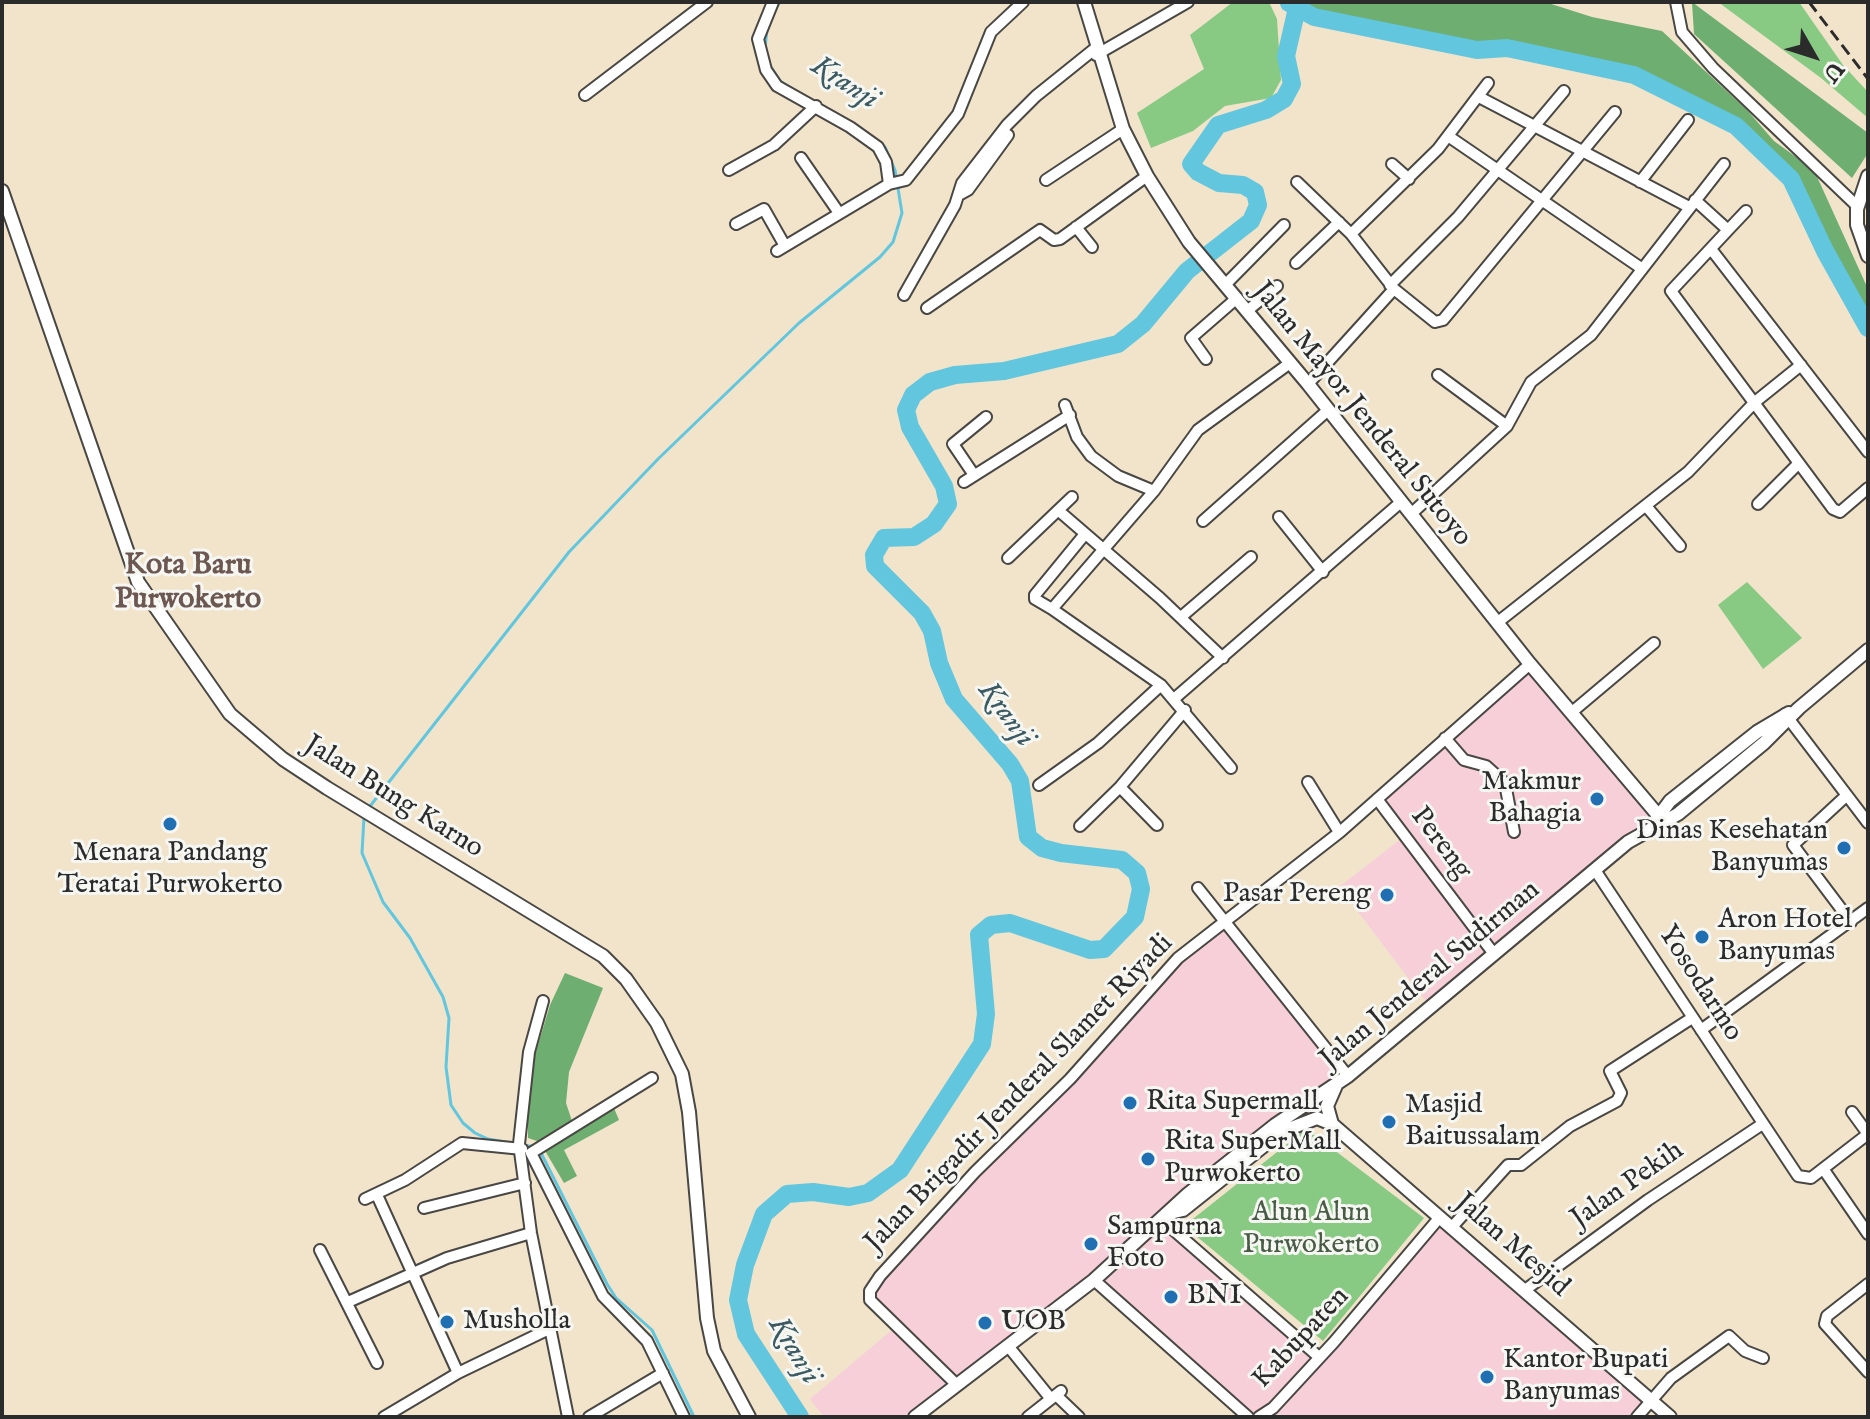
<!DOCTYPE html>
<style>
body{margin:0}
#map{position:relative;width:1870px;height:1419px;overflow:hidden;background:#f1e4cb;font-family:"IM FELL English",serif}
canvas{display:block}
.frame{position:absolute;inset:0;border:4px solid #2b2b2b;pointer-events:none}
.north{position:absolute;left:1774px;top:16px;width:80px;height:80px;-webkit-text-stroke:6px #f6f6f2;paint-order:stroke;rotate:129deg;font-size:22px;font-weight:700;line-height:32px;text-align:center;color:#2b2b2b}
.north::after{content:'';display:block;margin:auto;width:28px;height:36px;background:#2b2b2b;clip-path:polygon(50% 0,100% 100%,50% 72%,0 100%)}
</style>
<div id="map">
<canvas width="1870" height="1419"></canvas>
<div class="frame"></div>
<div class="north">U</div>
</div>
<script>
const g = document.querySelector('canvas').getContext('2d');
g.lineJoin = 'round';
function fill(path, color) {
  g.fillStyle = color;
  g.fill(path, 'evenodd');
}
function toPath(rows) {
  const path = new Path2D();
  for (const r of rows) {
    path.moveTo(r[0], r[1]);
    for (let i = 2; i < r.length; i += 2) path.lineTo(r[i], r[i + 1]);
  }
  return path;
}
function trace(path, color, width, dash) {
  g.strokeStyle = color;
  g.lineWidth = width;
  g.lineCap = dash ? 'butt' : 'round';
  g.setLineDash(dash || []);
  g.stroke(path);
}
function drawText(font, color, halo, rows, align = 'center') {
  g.font = font + ' "IM FELL English",serif';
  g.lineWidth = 6;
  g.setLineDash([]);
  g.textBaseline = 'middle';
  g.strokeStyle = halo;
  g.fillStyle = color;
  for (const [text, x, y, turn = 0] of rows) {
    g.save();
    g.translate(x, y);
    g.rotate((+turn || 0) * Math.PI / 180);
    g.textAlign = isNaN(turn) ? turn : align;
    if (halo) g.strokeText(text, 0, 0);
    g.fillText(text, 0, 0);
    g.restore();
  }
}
fill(toPath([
 [1528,667,1655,821,1428,1004,1339,887,1402,838,1374,803],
 [1224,923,1348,1076,1322,1099,1317,1118,1300,1122,1163,1220,1321,1353,1440,1217,1648,1401,1635,1417,1248,1417,1094,1280,916,1417,824,1417,810,1399,893,1329,901,1328,868,1295,1178,958]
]), '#f6cfd8');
fill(toPath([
 [1233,2,1269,2,1277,19,1281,80,1271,98,1225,106,1193,131,1151,148,1137,113,1204,69,1190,35],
 [1718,2,1799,2,1843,65,1868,92,1868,118,1821,78],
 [1747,582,1802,638,1763,669,1718,605],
 [1309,1131,1424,1218,1323,1341,1184,1226,1301,1133]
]), '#88ca83');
fill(toPath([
 [1287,2,1545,2,1592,17,1662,31,1747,110,1774,141,1814,170,1868,289,1868,328,1825,251,1791,179,1736,126,1634,75,1507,48,1477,50,1314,17],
 [1692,2,1868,133,1868,153,1852,178,1694,34],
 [565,973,603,988,569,1072,566,1103,572,1121,611,1101,619,1120,564,1150,577,1176,564,1183,544,1149,537,1141,528,1138,528,1114,535,1055,550,1005]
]), '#6eae71');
trace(toPath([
 [774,11,780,2],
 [765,49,767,29],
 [769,64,780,81,794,90],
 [367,810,569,552,658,459,799,323,880,257,893,242,902,213,895,170,885,147,862,130],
 [364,817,362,853,383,902,410,938,443,997,449,1018,446,1067,451,1105,463,1123,475,1133,488,1139,535,1147,541,1153,607,1284,616,1298,652,1330,694,1417]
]), '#61c6de', 3);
trace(toPath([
 [1289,3,1314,17,1477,50,1507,48,1634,75,1736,126,1791,179,1825,251,1868,328],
 [800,1417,746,1334,738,1300,745,1265,764,1214,787,1194,813,1192,849,1197,868,1193,900,1170,982,1044,986,1014,979,935,991,925,1010,923,1090,950,1104,949,1135,917,1141,889,1137,873,1122,860,1061,853,1042,848,1028,837,1020,781,1010,764,954,699,939,663,932,631,922,613,875,566,874,555,884,538,914,537,934,524,948,504,944,486,910,427,906,410,913,395,930,382,955,375,1004,371,1118,344,1143,324,1187,271,1251,221,1258,205,1255,192,1243,185,1219,183,1198,172,1191,164,1218,125,1266,110,1284,99,1292,84,1286,56,1297,8]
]), '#61c6de', 18);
const minor = toPath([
 [773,2,758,39,766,70,777,86,850,127,878,147,886,162,889,184],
 [1676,2,1682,32,1713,68,1857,206],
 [1096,55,1188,2],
 [585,95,707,2],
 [1479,97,1689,207],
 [1448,136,1641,268],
 [801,158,839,213],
 [1392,164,1409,179],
 [729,170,774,145,816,106],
 [1046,180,1123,129],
 [1297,182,1351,234,1394,289,1308,384],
 [1640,182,1688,120],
 [959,195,968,190,1008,135],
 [1695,200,1728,230,1671,291,1833,509,1840,512,1868,488],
 [736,224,764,209,785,246],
 [1076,227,1092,247],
 [1728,230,1746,211],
 [1351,234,1438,149,1488,83],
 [1711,249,1868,452],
 [777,251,889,184,906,180,958,114,991,32,1023,2],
 [1296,263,1339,222],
 [1225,285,1284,225],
 [1390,285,1458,217,1564,91],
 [1394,289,1435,322,1443,320,1615,112],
 [904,295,955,205,962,183,1007,125,1036,96,1097,47],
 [927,308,1040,230,1054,240,1060,239,1147,176],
 [1247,311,1277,286],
 [1206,359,1191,338,1237,298],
 [1438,375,1507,426],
 [1065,405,1077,437,1091,456,1118,476,1154,491],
 [974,475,953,444,986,417],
 [964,482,1070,415],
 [1758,504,1799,463],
 [1646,506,1680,546],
 [1059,511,1160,598,1223,658],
 [1411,514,1507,426,1531,382,1591,335,1724,164],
 [1279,517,1323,572],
 [1203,521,1327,411],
 [1008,558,1072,497],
 [1052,609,1035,599,1035,595,1085,534],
 [1181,617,1251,557],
 [1498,622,1688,472,1755,402,1801,365],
 [1175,698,1401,502],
 [1572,712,1654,643],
 [1785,714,1868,823],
 [1445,738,1464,760,1486,766,1505,783,1514,832],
 [1231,768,1161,685,1052,609,1154,491,1198,430,1290,363],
 [1308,782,1339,832],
 [1039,785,1098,743,1161,685],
 [1120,787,1157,825],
 [1846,796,1793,845,1851,922],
 [1377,799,1494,954],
 [1080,826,1120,787,1185,710],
 [1595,870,1798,1176,1811,1178,1868,1134],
 [1198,888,1348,1076],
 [543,1001,529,1052,519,1144,531,1233,568,1417],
 [1701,1030,1868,908],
 [652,1078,531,1153,603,1296,647,1341,684,1417],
 [1852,1112,1868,1134],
 [1824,1170,1868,1234],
 [377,1195,458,1373],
 [365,1199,405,1180,462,1143,522,1149],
 [424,1208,525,1183],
 [1162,1220,1319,1357],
 [1452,1227,1508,1165,1521,1165,1570,1126,1617,1101,1621,1093,1610,1071,1692,1018],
 [320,1250,377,1363],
 [1094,1280,1248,1417],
 [1868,1284,1827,1316,1825,1324,1868,1372],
 [1525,1290,1648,1200,1761,1125],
 [348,1302,447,1258,531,1233],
 [1008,1346,1051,1399],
 [957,1385,870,1300,870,1291,880,1276,975,1172,1070,1079,1178,958,1340,832,1530,664],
 [1056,1395,1079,1417],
 [384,1417,458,1373,549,1329],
 [589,1417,663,1373],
 [1028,1417,1061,1391],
 [1259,1417,1273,1408,1334,1342,1440,1217],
 [1637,1417,1671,1378,1729,1336,1745,1351,1763,1358]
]);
const major = toPath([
 [1084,2,1123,129,1147,176,1189,242,1308,384,1530,664,1663,821],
 [1868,176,1857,209,1857,225,1868,256],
 [2,191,138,582,230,714,283,759,327,788,603,956,626,979,657,1023,682,1074,689,1112,707,1318,714,1351,749,1417],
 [1655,821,1670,801,1757,732,1789,713],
 [1317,1118,1332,1124,1670,1417],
 [1332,1124,1327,1106,1337,1083],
 [1170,1213,1183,1210,1281,1132,1317,1118],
 [915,1417,1094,1280,1188,1194,1275,1125,1348,1076,1628,842,1678,814,1764,743,1799,708,1868,650]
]);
trace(minor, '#494743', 14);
trace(major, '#494743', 16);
trace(minor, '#fff', 10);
trace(major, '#fff', 12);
trace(toPath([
 [1809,2,1868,79]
]), '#2b2b2b', 3, [12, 6]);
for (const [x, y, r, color] of [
 [1597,799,8,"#1f6fb2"],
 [170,824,8,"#1f6fb2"],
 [1844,848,8,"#1f6fb2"],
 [1387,895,8,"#1f6fb2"],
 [1702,937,8,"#1f6fb2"],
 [1130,1103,8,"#1f6fb2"],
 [1389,1122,8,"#1f6fb2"],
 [1148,1159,8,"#1f6fb2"],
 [1091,1244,8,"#1f6fb2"],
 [1171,1297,8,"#1f6fb2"],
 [447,1322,8,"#1f6fb2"],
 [985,1323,8,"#1f6fb2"],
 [1487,1377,8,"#1f6fb2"]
]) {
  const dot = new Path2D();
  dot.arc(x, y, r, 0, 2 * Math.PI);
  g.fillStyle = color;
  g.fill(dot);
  trace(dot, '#f6f6f2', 3);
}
drawText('28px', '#2b2b2b', '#f6f6f2', [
 ["Jalan Mayor Jenderal Sutoyo",1361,415,51],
 ["Jalan Bung Karno",393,798,32],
 ["Pereng",1440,844,53],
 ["Jalan Jenderal Sudirman",1431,976,-40],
 ["Yosodarmo",1699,984,57],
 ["Jalan Brigadir Jenderal Slamet Riyadi",1020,1094,-46],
 ["Jalan Pekih",1628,1186,-35],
 ["Jalan Mesjid",1511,1246,41],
 ["Kabupaten",1302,1339,-47]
]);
drawText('28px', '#2b2b2b', '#f6f6f2', [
 ["Makmur",1581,783,"right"],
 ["Bahagia",1581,815,"right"],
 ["Dinas Kesehatan",1828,832,"right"],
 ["Banyumas",1828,864,"right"],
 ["Menara Pandang",170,854,"center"],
 ["Teratai Purwokerto",170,886,"center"],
 ["Pasar Pereng",1371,895,"right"],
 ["Aron Hotel",1718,921],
 ["Banyumas",1718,953],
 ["Rita Supermall",1146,1103],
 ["Masjid",1405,1106],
 ["Baitussalam",1405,1138],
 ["Rita SuperMall",1164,1143],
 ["Purwokerto",1164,1175],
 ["Sampurna",1107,1228],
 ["Foto",1107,1260],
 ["BNI",1187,1297],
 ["Musholla",463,1322],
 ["UOB",1001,1323],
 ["Kantor Bupati",1503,1361],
 ["Banyumas",1503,1393]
], 'left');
drawText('28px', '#475b45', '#f6f6f2', [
 ["Alun Alun",1311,1214],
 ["Purwokerto",1311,1246]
]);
drawText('italic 30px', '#3b5a61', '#f6f6f2', [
 ["Kranji",844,84,33],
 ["Kranji",1005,715,53],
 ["Kranji",793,1351,59]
]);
drawText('bold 30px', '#6c5751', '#f6f6f2', [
 ["Kota Baru",188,567],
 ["Purwokerto",188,601]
]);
</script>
